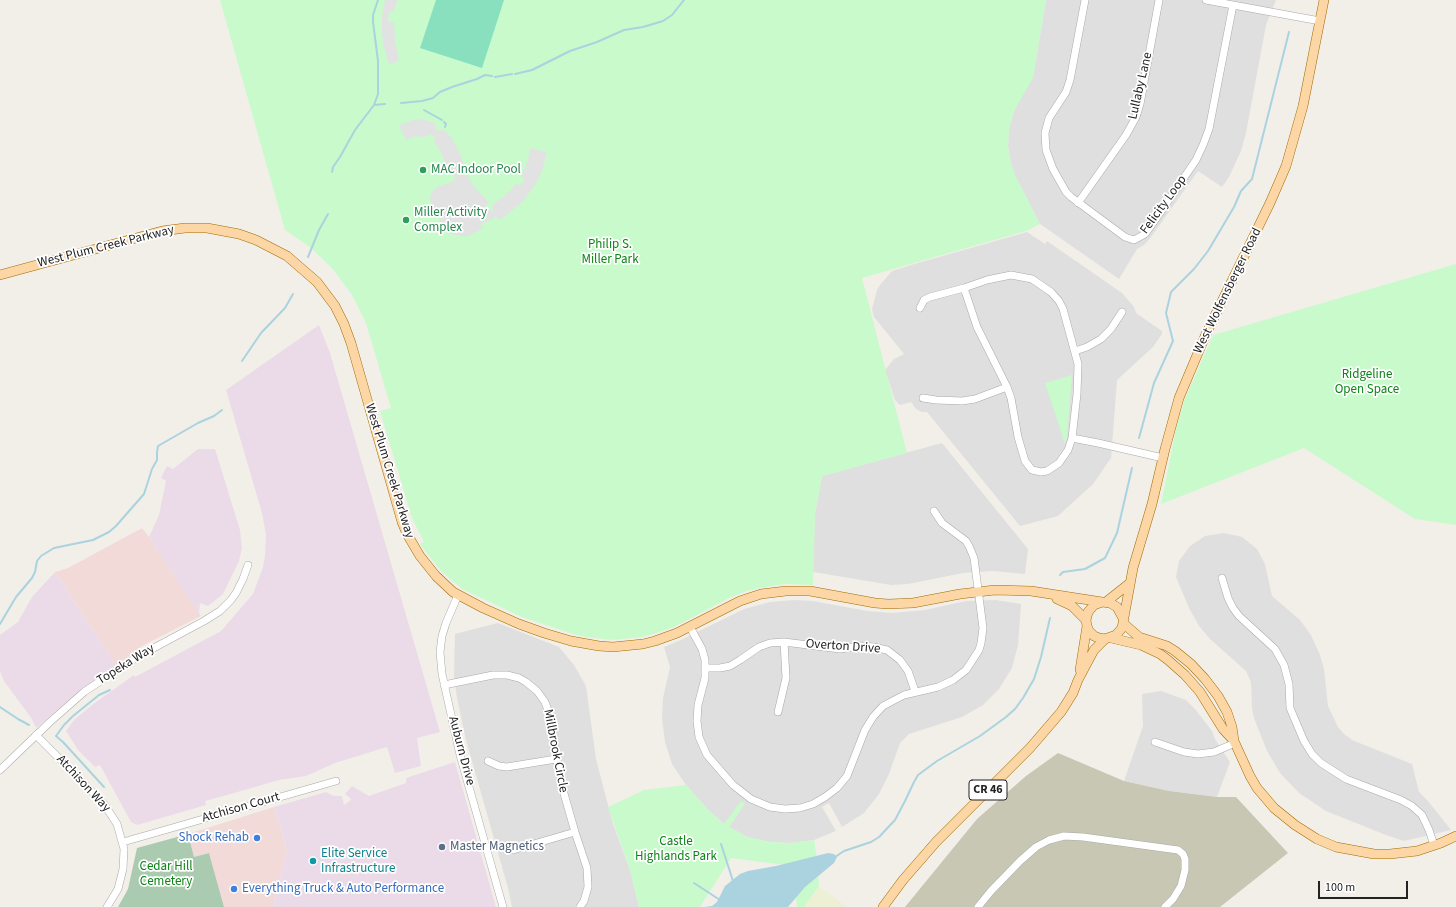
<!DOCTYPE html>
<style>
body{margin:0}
#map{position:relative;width:1456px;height:907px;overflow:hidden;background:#f2efe9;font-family:"Source Sans 3",sans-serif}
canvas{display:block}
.scale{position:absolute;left:1318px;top:881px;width:90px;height:18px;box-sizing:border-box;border:2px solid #222;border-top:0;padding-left:5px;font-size:12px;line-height:14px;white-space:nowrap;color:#222;-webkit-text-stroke:3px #fff;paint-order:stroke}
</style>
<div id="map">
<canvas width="1456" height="907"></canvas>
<div class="scale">100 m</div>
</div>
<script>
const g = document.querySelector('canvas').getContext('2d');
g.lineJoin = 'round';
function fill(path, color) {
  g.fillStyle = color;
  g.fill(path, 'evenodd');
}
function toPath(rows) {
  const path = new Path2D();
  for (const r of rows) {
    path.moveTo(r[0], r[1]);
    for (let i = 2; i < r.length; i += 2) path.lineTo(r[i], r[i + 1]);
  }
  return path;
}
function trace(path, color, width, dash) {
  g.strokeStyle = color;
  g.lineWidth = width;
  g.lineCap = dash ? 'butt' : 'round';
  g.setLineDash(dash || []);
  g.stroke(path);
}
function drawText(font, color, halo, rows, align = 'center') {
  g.font = font + ' "Source Sans 3",sans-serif';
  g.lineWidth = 3.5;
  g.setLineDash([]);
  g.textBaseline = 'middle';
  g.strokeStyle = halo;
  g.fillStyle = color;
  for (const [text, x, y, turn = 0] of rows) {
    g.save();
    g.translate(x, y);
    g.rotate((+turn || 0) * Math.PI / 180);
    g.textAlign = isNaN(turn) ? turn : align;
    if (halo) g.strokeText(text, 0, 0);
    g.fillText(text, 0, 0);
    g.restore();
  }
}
fill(toPath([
 [1046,0,1276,0,1266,25,1246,133,1241,151,1229,177,1222,187,1198,171,1151,237,1144,245,1137,249,1119,279,1040,224,1015,176,1010,160,1008,146,1009,129,1014,111,1034,71],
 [1027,232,1045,244,1047,241,1122,293,1134,307,1136,313,1162,331,1162,334,1153,347,1117,380,1111,458,1093,484,1058,516,1020,526,927,412,922,412,916,409,911,402,900,405,895,400,885,370,894,359,904,354,874,317,872,309,877,290,880,285,892,271,911,265],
 [942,443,1028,549,1025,574,992,571,963,573,908,584,891,585,813,572,815,514,822,476],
 [1224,533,1242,537,1257,549,1265,564,1272,596,1300,620,1311,635,1320,655,1324,669,1328,706,1338,727,1344,734,1352,740,1412,764,1419,792,1428,801,1451,830,1404,841,1386,835,1326,811,1299,793,1280,773,1267,751,1254,718,1252,708,1251,682,1246,671,1210,639,1199,626,1189,608,1176,577,1179,561,1190,546,1205,536],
 [794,600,813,601,867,611,892,613,925,610,966,601,996,600,1021,604,1018,645,1012,668,999,689,983,705,962,717,909,734,900,743,889,774,879,794,864,813,842,827,829,803,822,807,836,831,814,840,791,843,770,842,747,837,729,827,745,803,724,824,709,811,686,785,672,764,665,742,662,718,663,698,670,667,664,647,681,640,744,609,770,602],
 [498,623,559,647,574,665,586,686,596,759,613,824,630,870,639,907,512,907,508,888,466,740,457,698,454,676,455,634],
 [1161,691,1186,700,1195,709,1212,731,1215,739,1230,762,1217,797,1169,791,1124,781,1143,726,1142,694]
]), '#e0dfdf');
fill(toPath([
 [142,528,149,537,201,616,144,645,138,649,139,650,116,665,55,572,68,568],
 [274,807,287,850,273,907,224,907,209,853,194,857,188,834]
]), '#f2dad9');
fill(toPath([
 [319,325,330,353,440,732,417,738,421,766,395,773,387,747,335,763,306,776,279,780,227,795,205,801,206,805,137,825,131,822,100,765,95,767,78,750,66,731,74,720,92,705,134,675,135,677,221,631,253,594,263,567,265,556,266,535,262,513,226,390],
 [198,449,215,449,240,530,242,548,239,561,223,594,208,606,200,603,199,614,149,537,159,515,166,481,161,478,167,466,173,469],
 [55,572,116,665,76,694,36,728,32,719,4,681,0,671,0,635,18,622,32,597],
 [455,762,496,907,273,907,287,850,274,807,326,792,334,796,342,796,344,805,351,800,350,798,345,794,352,786,369,796,406,783,406,778]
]), '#ebdbe8');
fill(toPath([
 [1058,753,1124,781,1169,791,1217,797,1236,797,1288,853,1220,907,905,907,977,819,1026,776]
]), '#c7c7b4');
fill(toPath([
 [819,886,847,907,804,907]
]), '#eef0d5');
fill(toPath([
 [188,834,194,857,209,853,224,907,118,907,128,889,137,848]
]), '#aacbaf');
fill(toPath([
 [220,0,1046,0,1033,78,1014,111,1009,129,1008,146,1010,160,1015,175,1040,224,1026,231,862,278,907,453,822,476,815,514,813,585,785,584,759,588,747,591,729,598,674,627,653,634,642,637,613,640,586,637,573,634,522,617,462,589,441,571,420,544,424,542,412,518,380,411,391,408,366,323,352,295,332,268,310,247,285,230],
 [1456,264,1456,525,1415,519,1304,448,1161,504,1176,429,1185,399,1213,335],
 [1072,375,1067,436,1065,444,1045,383],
 [686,785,709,811,724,824,741,801,745,803,729,827,747,837,770,842,791,843,814,840,817,859,819,886,804,907,797,907,793,866,731,858,700,907,639,907,630,870,608,807,644,790]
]), '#c8facc');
fill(toPath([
 [436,0,504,0,482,68,420,48]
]), '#88e0be');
fill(toPath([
 [385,0,397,0,394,12,389,12,388,22,394,22,395,42,399,59,396,62,389,64,383,44,382,32,382,16],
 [417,119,425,120,435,123,435,128,437,130,440,131,443,129,451,137,459,151,464,165,460,169,461,173,463,175,467,175,472,184,489,203,485,206,488,210,493,210,492,205,506,195,516,184,520,185,523,183,524,179,521,176,528,160,530,148,547,152,543,168,537,182,523,201,505,216,498,220,496,216,495,216,493,219,482,223,481,225,483,228,468,236,462,236,452,234,438,220,442,217,433,209,430,199,430,196,434,189,440,186,452,182,454,180,455,177,454,174,449,173,441,152,434,142,435,139,433,136,430,134,425,137,416,136,406,140,399,125]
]), '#e2e2e2');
fill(toPath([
 [828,853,834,854,837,857,834,863,805,887,788,907,704,907,712,906,717,902,725,886,740,874,748,871,776,866]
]), '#aad3df');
trace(toPath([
 [515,74,532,70,570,51,597,42,624,30,643,27,663,21,672,15,684,0],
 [495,77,512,74],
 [401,103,422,101,433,98,440,92,452,87,477,79,485,75,492,76],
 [374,105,385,104],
 [424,110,442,120],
 [444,122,446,124,445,127],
 [332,172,333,167,340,157,355,130,374,105,378,94,378,61,373,22,373,15,378,0],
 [308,257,319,230,328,214],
 [242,361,261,333,285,308,293,294],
 [1139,438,1154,383,1173,341,1166,313,1171,292,1194,269,1208,251,1234,207,1241,191,1252,179,1289,32],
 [1060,575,1063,572,1085,569,1105,558,1117,533,1132,468],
 [0,624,16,597,32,578,35,572,37,561,41,556,54,548,93,540,109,532,116,526,144,494,152,469,157,460,157,452,158,446,198,423,214,416,222,410],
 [0,707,18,719,29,725],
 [104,787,63,742,56,736,64,725,73,716,99,695,110,690],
 [721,844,733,881],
 [835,857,844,851,871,842,879,837,895,820,905,801,914,782,918,775,937,761,980,736,1006,717,1015,709,1023,698,1034,679,1041,657,1050,618],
 [694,883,720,900]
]), '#aad3df', 2);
const minor = toPath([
 [1085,0,1070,80,1066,92,1049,118,1045,133,1046,150,1053,169,1066,192,1071,197,1125,237,1134,240,1145,234,1155,220,1196,160,1203,145,1209,129,1233,5],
 [1206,0,1320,21],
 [1078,203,1126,135,1136,117,1140,104,1159,0],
 [1011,275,1032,279,1051,292,1059,301,1063,309,1078,364,1077,394,1072,438,1068,450,1059,463,1047,471,1041,472,1032,470,1025,461,1018,437,1011,398,1007,387,977,327,964,288,987,280,1011,275],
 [920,308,924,300,930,297,964,288],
 [1075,351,1087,347,1101,339,1111,329,1122,312],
 [923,398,936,400,962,401,975,399,1007,387],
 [1072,438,1098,443,1163,458],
 [1222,578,1228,598,1233,608,1239,616,1275,649,1284,665,1289,684,1290,708,1304,741,1312,754,1321,763,1346,779,1401,800,1412,806,1422,815,1429,830,1434,845],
 [458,595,446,623,442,636,440,652,442,674,460,755,503,907],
 [690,627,702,649,705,660,705,678,698,705,697,721,699,737,707,755,733,785,751,799,770,807,785,809,800,808,813,804,825,797,837,788,847,776,865,730,873,717,883,706,904,695,938,687,953,680,966,670,979,650,981,643,983,628,974,558,969,546,966,541,942,523,934,511],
 [706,668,720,668,730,666,740,660,759,647,770,643,784,642,840,649,861,646,873,647,887,650,900,660,908,671,915,691],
 [444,685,493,675,507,675,519,678,526,682,537,691,545,702,550,716,561,783,575,832,587,868,588,887,584,901,580,907],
 [778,712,786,678,784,642],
 [36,735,104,804,117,824,124,849,123,869,118,889,107,907],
 [1155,742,1184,752,1198,754,1214,752,1235,743],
 [488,761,499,766,507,767,556,759],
 [0,770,50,722,84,692,102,680,137,657,204,621,220,611,231,600,236,593,243,579,248,565],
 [123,842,336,781],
 [513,850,575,832],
 [978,907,991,891,1020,861,1036,847,1049,840,1064,836,1083,837,1178,850,1183,854,1185,859,1185,870,1181,886,1173,899,1165,907]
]);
const major = toPath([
 [0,275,162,231,185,228,207,228,239,234,256,240,287,256,317,282,335,306,344,324,351,343,402,522,407,534,420,556,436,576,453,592,483,608,519,624,544,633,571,641,599,646,613,647,643,644,655,641,677,633,740,601,761,594,786,591,810,591,875,603,888,604,913,603,960,594,995,590,1031,591,1102,602],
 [1057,599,1072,606,1086,620],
 [1106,602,1130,583],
 [1123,618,1117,607,1110,603,1102,602,1094,605,1088,612,1086,620,1087,626,1089,631,1094,636,1099,638,1105,639,1116,635,1122,628,1133,568,1152,504,1165,449,1179,398,1206,334,1270,203,1286,166,1303,106,1324,0],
 [1123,623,1139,637,1167,646,1175,651,1191,664,1205,679,1218,696,1227,712,1232,727,1234,741,1250,776,1257,788,1274,808,1295,825,1317,839,1336,847,1374,854,1390,854,1417,851,1441,843,1456,836],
 [1111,638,1141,645,1160,654,1168,660,1185,675,1200,692,1223,729,1234,741],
 [1080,670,1087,626],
 [883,907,903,880,936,842,1030,748,1061,712,1073,693,1078,680,1094,650,1105,639]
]);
trace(minor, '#a9a9a9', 8);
trace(major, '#a06b00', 10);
trace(minor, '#fff', 7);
trace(major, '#fcd6a4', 9);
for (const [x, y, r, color] of [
 [423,170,4,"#2e9e5b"],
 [406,220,4,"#2e9e5b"],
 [257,838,4,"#3f7fe0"],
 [442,847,4,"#5c6f8a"],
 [313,861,4,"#0f9aa8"],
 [234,889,4,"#3f7fe0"]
]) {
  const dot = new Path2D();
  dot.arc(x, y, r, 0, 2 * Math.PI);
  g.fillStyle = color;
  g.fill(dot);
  trace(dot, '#fff', 1.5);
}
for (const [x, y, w] of [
 [988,790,38]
]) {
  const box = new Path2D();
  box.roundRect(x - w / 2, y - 10, w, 20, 3);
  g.fillStyle = '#fff';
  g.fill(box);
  trace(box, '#222', 1);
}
drawText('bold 12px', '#222', null, [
 ["CR 46",988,790]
]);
drawText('13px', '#222', '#fff', [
 ["Lullaby Lane",1141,86,-77],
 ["Felicity Loop",1164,205,-54],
 ["West Plum Creek Parkway",106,247,-14],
 ["West Wolfensberger Road",1228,291,-64],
 ["West Plum Creek Parkway",389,471,73],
 ["Overton Drive",843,647,4],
 ["Topeka Way",126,665,-32],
 ["Auburn Drive",461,751,75],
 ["Millbrook Circle",555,751,79],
 ["Atchison Way",83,784,47],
 ["Atchison Court",241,808,-16]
]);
drawText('13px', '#27864d', '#fff', [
 ["MAC Indoor Pool",431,170],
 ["Miller Activity",414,213],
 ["Complex",414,228]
], 'left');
drawText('13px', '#0c8416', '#fff', [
 ["Philip S.",610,245],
 ["Miller Park",610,260],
 ["Ridgeline",1367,375],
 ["Open Space",1367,390],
 ["Castle",676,842],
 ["Highlands Park",676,857],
 ["Cedar Hill",166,867],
 ["Cemetery",166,882]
]);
drawText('13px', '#366cbe', '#fff', [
 ["Shock Rehab",249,838],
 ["Everything Truck & Auto Performance",242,889,"left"]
], 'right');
drawText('13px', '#4e5e75', '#fff', [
 ["Master Magnetics",450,847]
], 'left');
drawText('13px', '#0d838f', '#fff', [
 ["Elite Service",321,854],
 ["Infrastructure",321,869]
], 'left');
</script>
